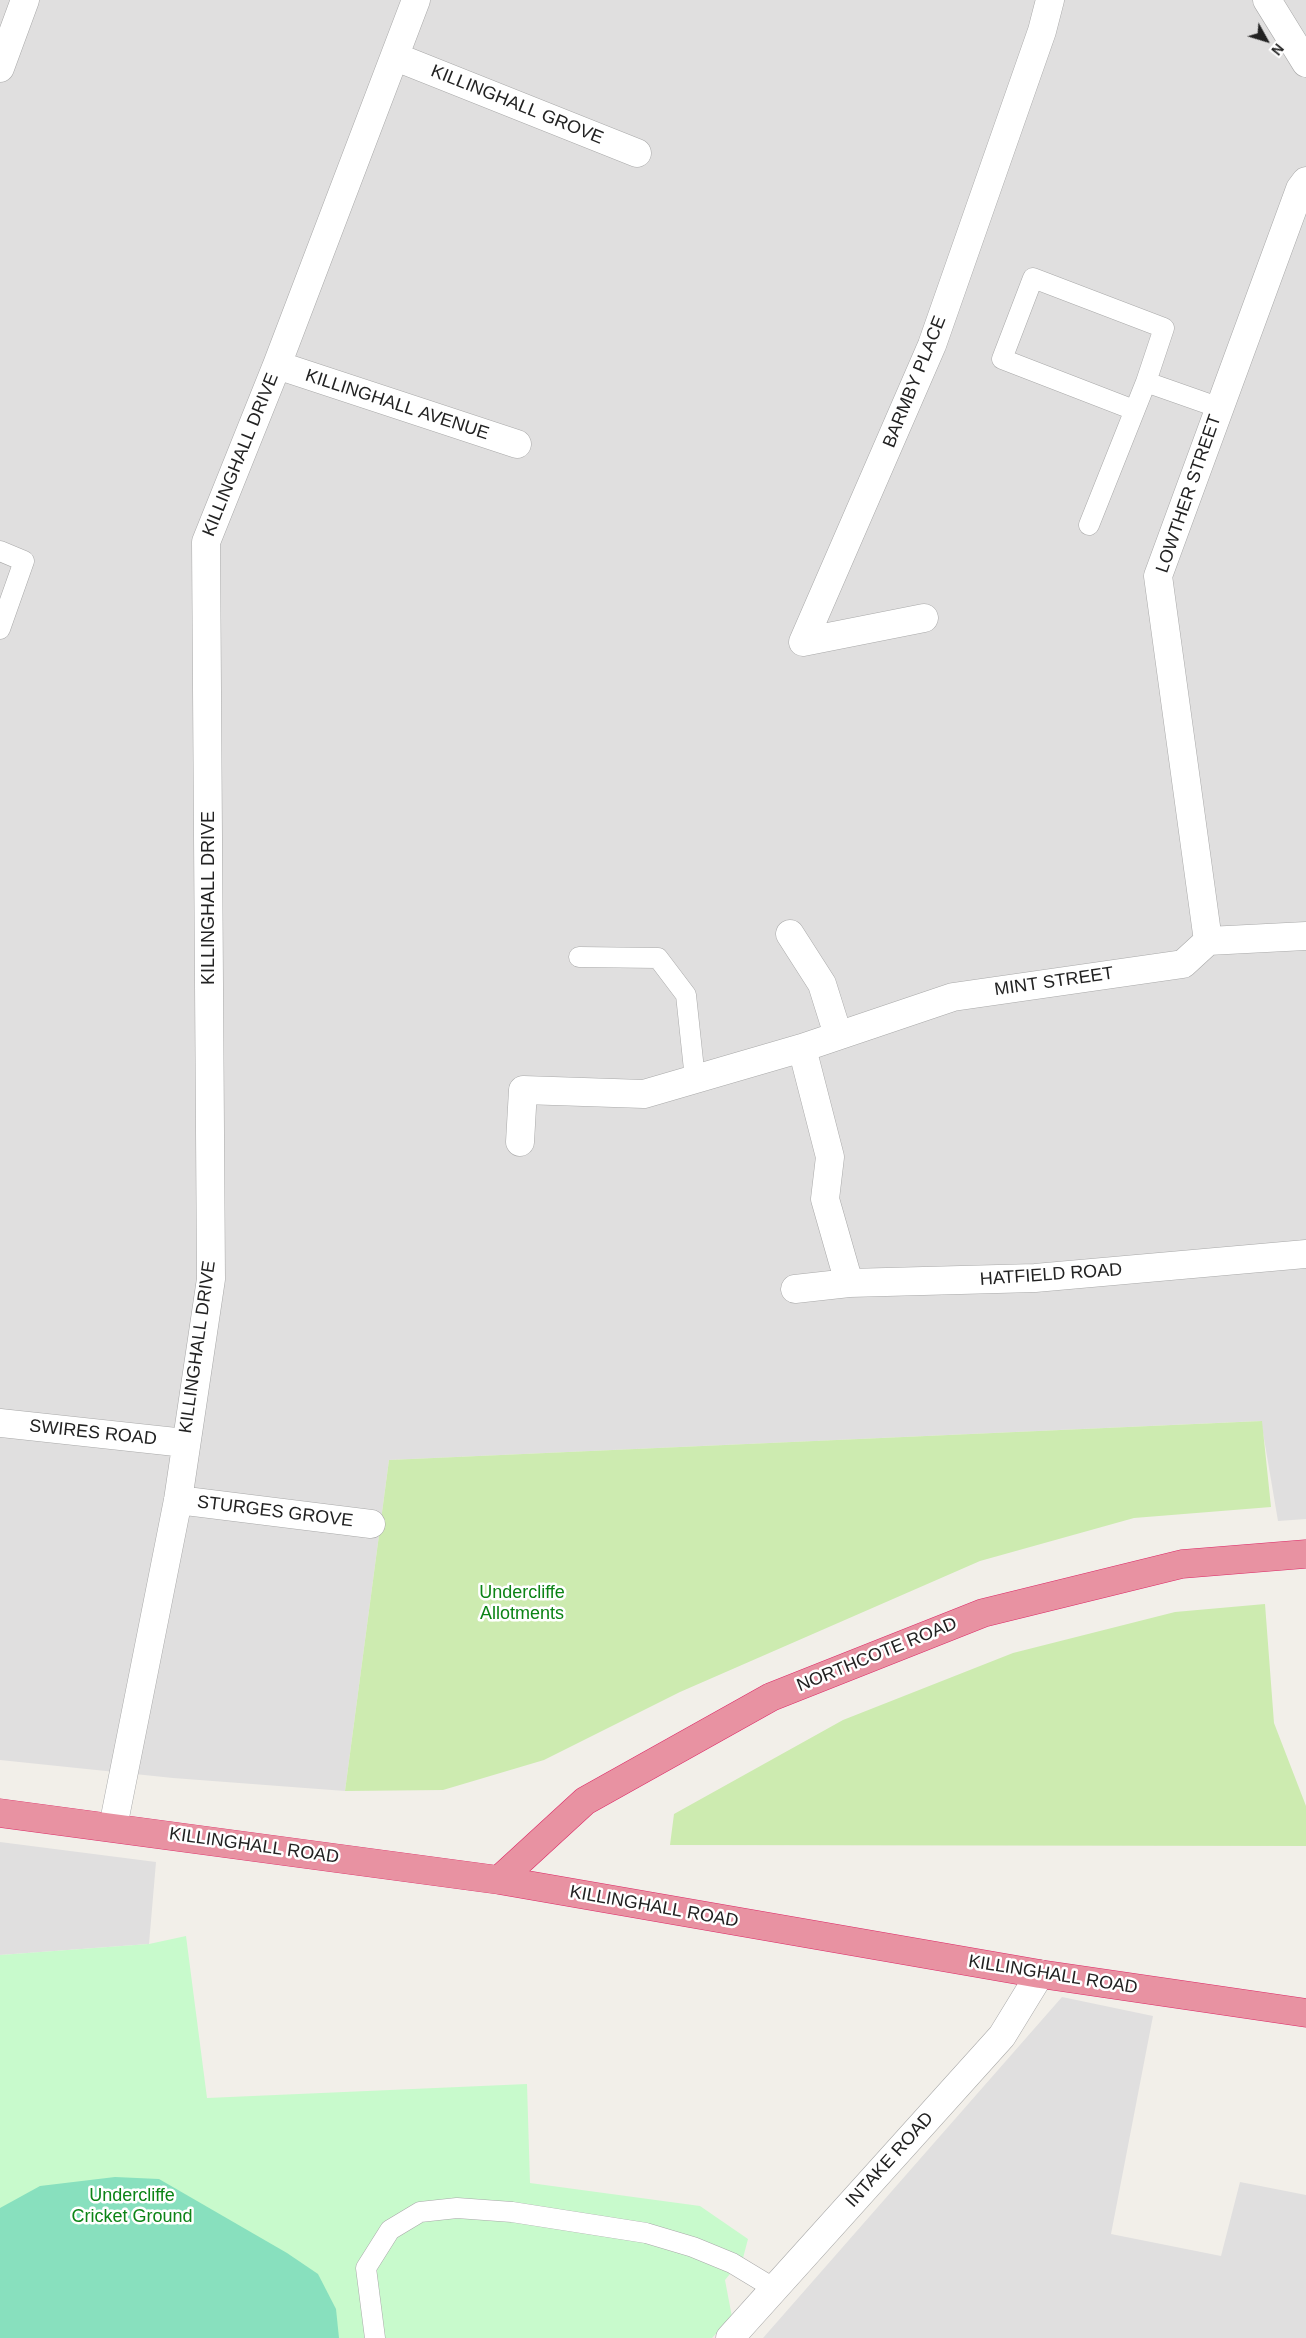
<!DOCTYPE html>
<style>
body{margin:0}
#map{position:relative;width:1306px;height:2338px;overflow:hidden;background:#f2efe9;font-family:Helvetica,sans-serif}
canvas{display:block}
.north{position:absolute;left:1241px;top:15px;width:50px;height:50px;-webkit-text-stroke:4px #fff;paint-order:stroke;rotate:129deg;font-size:14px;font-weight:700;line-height:20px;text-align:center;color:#222}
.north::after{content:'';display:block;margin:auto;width:18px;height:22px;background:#222;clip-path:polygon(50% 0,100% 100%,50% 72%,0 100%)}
</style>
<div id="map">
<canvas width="1306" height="2338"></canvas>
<div class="north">N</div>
</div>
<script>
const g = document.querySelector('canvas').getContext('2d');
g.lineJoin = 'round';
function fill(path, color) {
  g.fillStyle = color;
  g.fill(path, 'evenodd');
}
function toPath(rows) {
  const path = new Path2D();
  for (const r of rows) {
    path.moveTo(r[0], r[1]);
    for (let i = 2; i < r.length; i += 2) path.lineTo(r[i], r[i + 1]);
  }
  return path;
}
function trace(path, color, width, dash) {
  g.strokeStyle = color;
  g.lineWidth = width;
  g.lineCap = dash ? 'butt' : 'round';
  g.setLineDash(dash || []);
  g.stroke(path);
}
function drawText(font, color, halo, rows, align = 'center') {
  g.font = font + ' Helvetica,sans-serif';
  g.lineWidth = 5;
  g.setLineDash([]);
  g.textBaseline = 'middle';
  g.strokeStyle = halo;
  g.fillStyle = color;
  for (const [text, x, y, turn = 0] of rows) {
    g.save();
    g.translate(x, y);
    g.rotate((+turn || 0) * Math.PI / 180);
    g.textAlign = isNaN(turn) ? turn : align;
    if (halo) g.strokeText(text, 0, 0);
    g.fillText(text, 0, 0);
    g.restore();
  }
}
fill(toPath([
 [0,0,1306,0,1306,1519,1278,1521,1261,1421,389,1460,345,1791,173,1778,0,1760],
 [0,1842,156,1862,149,1944,0,1955],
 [1062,1997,1153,2016,1111,2234,1221,2256,1240,2182,1306,2195,1306,2338,763,2338]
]), '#e0dfdf');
fill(toPath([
 [1262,1421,1271,1507,1134,1518,980,1561,680,1692,544,1760,443,1790,345,1791,389,1460],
 [1265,1604,1274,1723,1306,1806,1306,1846,670,1845,674,1814,843,1720,1013,1653,1175,1612]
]), '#cdebb0');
fill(toPath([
 [186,1936,207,2098,527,2084,530,2183,700,2206,748,2239,743,2258,725,2280,732,2317,712,2338,0,2338,0,1955,149,1944]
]), '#c8facc');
fill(toPath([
 [115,2177,159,2179,287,2253,318,2274,336,2309,339,2338,0,2338,0,2208,40,2186]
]), '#88e0be');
const lane = toPath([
 [1134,410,1002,359,1033,278,1164,328,1146,382],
 [1089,525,1146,382,1220,408],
 [0,551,24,561,0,629],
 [579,957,658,958,686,995,695,1079],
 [375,2338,366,2268,390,2230,420,2212,457,2208,512,2212,646,2233,693,2247,732,2263,775,2289]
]);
const street = toPath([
 [1267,0,1306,63],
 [396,57,637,153],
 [0,68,25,0],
 [277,365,517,444],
 [924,618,803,642,932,345,1042,31,1050,0],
 [790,934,822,984,838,1035],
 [1208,941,1158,576,1300,189,1306,181],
 [802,1048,830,1157,825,1199,849,1283],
 [520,1142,523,1090,644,1094,802,1048,953,997,1183,964,1208,941,1306,936],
 [795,1289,849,1283,1035,1278,1306,1254],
 [0,1423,185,1443],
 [178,1500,371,1524],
 [113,1827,178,1500,211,1279,206,542,277,365,416,0],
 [730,2338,1002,2036,1040,1974]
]);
const highway = toPath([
 [0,1813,499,1880,1040,1974,1306,2013],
 [499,1880,585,1801,771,1697,983,1613,1182,1564,1306,1554]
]);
trace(lane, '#a9a9a9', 21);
trace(street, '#a9a9a9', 29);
trace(highway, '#dc2a67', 29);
trace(lane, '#fff', 20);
trace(street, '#fff', 28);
trace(highway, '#e892a2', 28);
drawText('18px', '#222', '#fff', [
 ["KILLINGHALL GROVE",517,105,22],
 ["BARMBY PLACE",915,382,-68],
 ["KILLINGHALL AVENUE",397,405,18],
 ["KILLINGHALL DRIVE",241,455,-68],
 ["LOWTHER STREET",1189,494,-71],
 ["KILLINGHALL DRIVE",209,898,-90],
 ["MINT STREET",1054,982,-8],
 ["HATFIELD ROAD",1051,1275,-4],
 ["KILLINGHALL DRIVE",198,1347,-82],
 ["SWIRES ROAD",93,1433,6],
 ["STURGES GROVE",275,1512,7],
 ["NORTHCOTE ROAD",877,1655,-22],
 ["KILLINGHALL ROAD",254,1846,8],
 ["KILLINGHALL ROAD",654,1907,10],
 ["KILLINGHALL ROAD",1053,1975,9],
 ["INTAKE ROAD",890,2160,-48]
]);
drawText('18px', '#0c8416', '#fff', [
 ["Undercliffe",522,1593],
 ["Allotments",522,1614],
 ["Undercliffe",132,2196],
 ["Cricket Ground",132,2217]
]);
</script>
